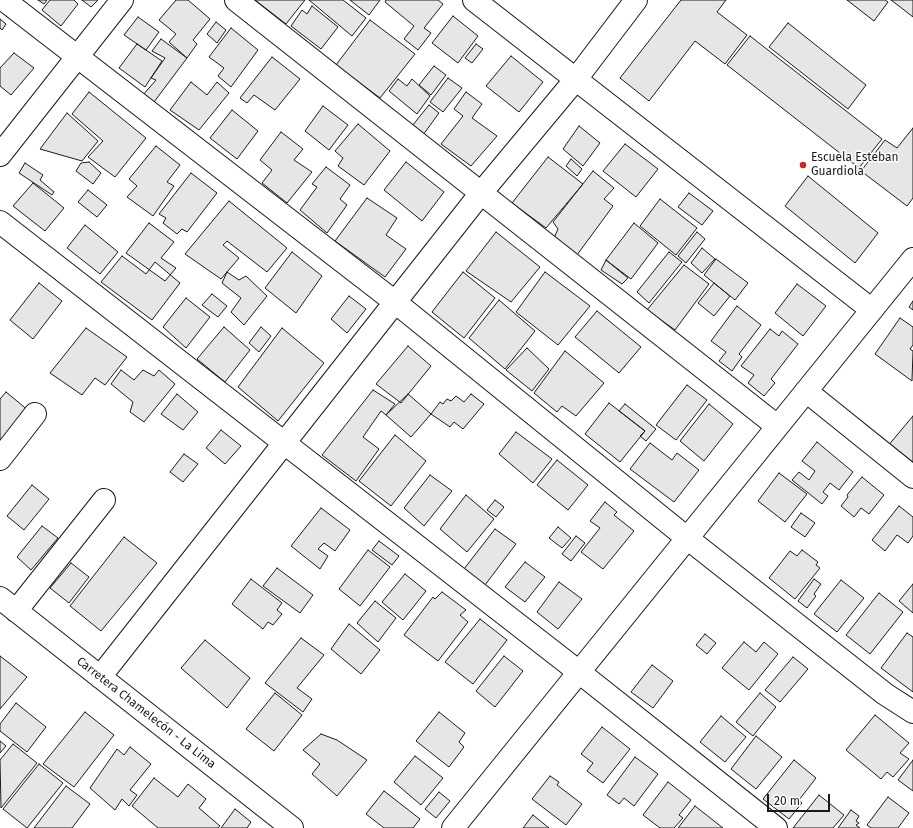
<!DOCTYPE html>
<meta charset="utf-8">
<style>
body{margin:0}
#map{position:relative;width:913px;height:828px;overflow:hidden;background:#fff;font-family:"Fira Sans",sans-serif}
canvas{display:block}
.scale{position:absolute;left:767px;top:794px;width:63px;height:18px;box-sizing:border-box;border:2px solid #1a1a1a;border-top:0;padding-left:5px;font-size:12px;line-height:14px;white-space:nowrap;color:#1a1a1a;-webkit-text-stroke:3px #fff;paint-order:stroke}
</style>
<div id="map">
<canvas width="913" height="828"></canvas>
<div class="scale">20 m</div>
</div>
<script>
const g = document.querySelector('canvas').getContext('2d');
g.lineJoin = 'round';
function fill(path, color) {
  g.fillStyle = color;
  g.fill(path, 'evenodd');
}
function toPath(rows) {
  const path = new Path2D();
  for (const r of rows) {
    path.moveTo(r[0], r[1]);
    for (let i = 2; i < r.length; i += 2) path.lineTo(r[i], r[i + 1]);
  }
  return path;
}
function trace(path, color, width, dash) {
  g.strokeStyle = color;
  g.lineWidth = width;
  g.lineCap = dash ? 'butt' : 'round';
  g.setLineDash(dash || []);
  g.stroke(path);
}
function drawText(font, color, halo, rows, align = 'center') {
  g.font = font + ' "Fira Sans",sans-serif';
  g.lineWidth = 3;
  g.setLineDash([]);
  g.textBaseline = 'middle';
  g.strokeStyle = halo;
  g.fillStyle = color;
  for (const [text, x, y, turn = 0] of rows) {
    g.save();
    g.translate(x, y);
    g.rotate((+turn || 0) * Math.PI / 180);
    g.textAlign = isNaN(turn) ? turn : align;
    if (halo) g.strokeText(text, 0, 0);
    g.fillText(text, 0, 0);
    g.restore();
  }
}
const building = toPath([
 [38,0,47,0,44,4,38,0],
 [50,0,74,0,78,4,61,26,42,10,50,0],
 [82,0,98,0,91,7,82,0],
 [176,0,188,0,210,19,193,40,197,44,187,58,169,42,176,34,159,20,176,0],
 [255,0,305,0,286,24,255,0],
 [309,0,343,0,366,18,352,36,309,0],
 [350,0,380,0,369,15,350,0],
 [386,0,438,0,443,4,424,28,431,33,418,50,404,39,414,26,385,2,386,0],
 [681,0,726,0,717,12,747,35,725,64,695,41,649,101,620,78,681,0],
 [847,0,885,0,888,2,874,21,847,0],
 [891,0,913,0,913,17,899,6,891,0],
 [312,6,338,27,321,49,291,26,302,10,307,14,312,6],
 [453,16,478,36,458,63,432,43,453,16],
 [138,17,159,32,146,50,124,35,138,17],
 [0,19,6,24,2,30,0,28,0,19],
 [370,20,415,54,380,98,336,65,370,20],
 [216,22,226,30,217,43,207,34,216,22],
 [788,23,866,85,848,109,769,47,788,23],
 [231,28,258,50,231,87,218,76,224,68,209,57,231,28],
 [750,36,882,139,859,168,727,65,750,36],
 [161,39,187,58,154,102,143,95,156,80,151,78,165,58,152,51,161,39],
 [137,44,162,61,145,87,119,68,137,44],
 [476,44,483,49,472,63,465,58,476,44],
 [14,53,34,68,11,95,0,86,0,68,14,53],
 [511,56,543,82,519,112,486,86,511,56],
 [272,57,300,79,275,110,254,95,247,103,240,98,272,57],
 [434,66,446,75,431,95,419,85,434,66],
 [448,78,462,88,443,112,430,102,448,78],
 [398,79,407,86,412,79,430,96,417,114,389,91,398,79],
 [191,82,207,95,217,82,229,93,199,130,170,110,191,82],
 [89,92,146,138,115,177,88,157,103,141,72,114,89,92],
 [466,92,482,104,472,118,497,136,471,166,441,144,463,116,454,109,466,92],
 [429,105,439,113,423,135,412,126,429,105],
 [323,106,348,125,329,150,305,131,323,106],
 [232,110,258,131,237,159,210,138,232,110],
 [67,113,98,141,82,161,40,149,67,113],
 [358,124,390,151,364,185,338,166,343,158,335,151,358,124],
 [579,126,600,143,583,166,563,149,579,126],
 [913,128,913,198,907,206,861,171,885,140,897,148,913,128],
 [281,132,303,149,294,160,312,172,287,203,262,183,272,170,260,160,281,132],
 [625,144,658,169,636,197,603,171,625,144],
 [156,146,180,165,167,182,174,186,153,216,127,197,137,186,129,179,156,146],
 [548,157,583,184,546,228,512,203,548,157],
 [571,159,582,169,577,176,566,166,571,159],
 [89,162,101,173,93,184,76,171,81,163,89,162],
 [406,162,444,192,422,221,384,190,406,162],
 [25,163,43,175,40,180,54,192,52,195,19,173,25,163],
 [326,167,350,185,340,199,347,205,327,233,300,210,317,187,312,184,326,167],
 [593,171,614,188,604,199,613,206,577,255,554,238,558,229,553,222,593,171],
 [191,173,217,193,187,232,182,229,177,234,163,223,166,218,159,214,191,173],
 [808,176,878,233,855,263,785,206,808,176],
 [33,183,64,208,45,231,13,206,33,183],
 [88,190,107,205,97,217,78,202,88,190],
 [689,193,713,211,702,225,678,207,689,193],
 [367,198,397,218,386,235,406,249,385,277,335,241,367,198],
 [660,199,697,228,676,255,640,226,660,199],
 [229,201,287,248,267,272,227,241,223,245,239,258,221,279,185,254,229,201],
 [149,223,174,242,161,258,176,268,165,281,126,253,149,223],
 [634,223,658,243,631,279,606,260,634,223],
 [85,225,118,252,100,274,67,248,85,225],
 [496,232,540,267,511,302,466,271,496,232],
 [697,232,705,239,686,263,678,256,697,232],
 [702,248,715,259,702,273,691,263,702,248],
 [292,252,322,276,296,313,265,288,292,252],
 [669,252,682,262,649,303,637,292,669,252],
 [122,256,146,274,155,262,180,283,152,320,101,282,122,256],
 [716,259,748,283,735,300,704,275,716,259],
 [606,260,628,278,622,284,601,270,606,260],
 [684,265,709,284,675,330,647,310,684,265],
 [227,272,239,280,246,276,267,296,244,325,231,312,241,298,222,283,227,272],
 [463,272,495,298,464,338,432,312,463,272],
 [545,272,590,306,558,345,516,312,545,272],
 [39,283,62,301,33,339,10,320,39,283],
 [714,283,730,296,714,316,698,303,714,283],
 [797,284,826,306,803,336,775,313,797,284],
 [212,294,227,306,218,317,202,305,212,294],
 [349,296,366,309,347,333,331,319,349,296],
 [186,298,210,317,186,348,163,327,186,298],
 [499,300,535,331,505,369,469,338,499,300],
 [913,301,913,310,909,307,913,301],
 [737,306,761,325,739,354,742,357,732,371,719,361,726,352,711,341,737,306],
 [597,311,641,347,619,373,575,337,597,311],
 [900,318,913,327,913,345,910,349,913,351,912,381,875,354,900,318],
 [224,327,250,350,225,382,197,359,224,327],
 [261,327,271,336,259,352,249,343,261,327],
 [86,328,127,357,105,385,95,378,82,395,50,373,86,328],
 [282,328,324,363,278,421,238,387,282,328],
 [770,329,779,336,782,331,798,344,771,379,775,383,764,396,748,383,754,375,741,366,770,329],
 [408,346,431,366,401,403,376,384,408,346],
 [527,348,549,369,532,391,506,370,527,348],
 [565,351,604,383,576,416,562,406,557,412,534,393,565,351],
 [121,370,134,380,143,370,154,376,159,370,175,384,144,422,130,412,133,402,111,384,121,370],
 [687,385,707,400,676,440,656,425,687,385],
 [373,390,395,404,386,415,381,411,363,437,379,449,356,481,322,455,373,390],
 [6,392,29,411,0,447,0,399,6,392],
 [177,394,198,412,183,430,161,414,177,394],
 [408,394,431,414,411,437,386,415,408,394],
 [471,394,484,404,463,429,454,422,450,427,431,414,440,402,443,404,447,399,451,401,456,396,464,402,471,394],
 [609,403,645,431,620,462,585,434,609,403],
 [625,404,656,429,646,441,640,436,645,431,619,411,625,404],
 [709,404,733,424,704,461,680,441,709,404],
 [913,416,913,469,887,447,913,416],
 [221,430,241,446,225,464,206,448,221,430],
 [516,432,552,459,533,483,499,454,516,432],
 [395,435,426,461,391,506,359,481,395,435],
 [817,442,853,472,839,490,830,483,823,492,828,496,822,504,792,480,799,472,809,480,815,471,802,461,817,442],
 [650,443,672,460,677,453,699,470,674,502,630,469,650,443],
 [184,454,198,464,183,482,170,472,184,454],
 [557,460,588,485,568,510,537,485,557,460],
 [779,473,807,494,785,522,758,501,779,473],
 [430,475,452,491,424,526,404,508,430,475],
 [862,477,884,495,869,514,861,508,854,517,841,506,848,497,847,495,862,477],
 [32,485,49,499,24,530,7,516,32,485],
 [466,495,494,519,467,552,440,529,466,495],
 [495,500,504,507,496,517,487,510,495,500],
 [605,502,617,512,614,515,634,531,603,569,581,552,600,528,590,521,605,502],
 [899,506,913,517,913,536,908,543,897,535,885,551,872,540,899,506],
 [321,508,350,530,335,551,324,543,318,549,328,556,320,569,291,546,321,508],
 [801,513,815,523,805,537,791,527,801,513],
 [42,526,58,538,31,570,17,557,42,526],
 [558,527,571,538,562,548,549,538,558,527],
 [495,529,516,544,485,585,464,569,495,529],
 [576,536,585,543,571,561,562,554,576,536],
 [124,537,157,563,101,631,70,606,124,537],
 [379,541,399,556,392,565,372,550,379,541],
 [368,550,390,567,360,606,339,589,368,550],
 [802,550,818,562,816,565,820,568,795,599,769,578,790,551,797,556,802,550],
 [525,562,545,577,525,602,505,587,525,562],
 [71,563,89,577,69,603,50,588,71,563],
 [277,568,313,595,300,613,263,586,277,568],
 [405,574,426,591,403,620,382,602,405,574],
 [251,579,282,603,277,610,282,614,273,625,268,622,263,629,232,604,251,579],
 [814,579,821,584,814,594,816,596,807,608,798,601,814,579],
 [841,580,864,598,837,632,814,614,841,580],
 [559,582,582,599,558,629,537,612,559,582],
 [913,584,913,613,899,601,913,584],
 [442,592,466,610,460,615,468,622,438,661,404,635,433,597,435,599,442,592],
 [879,593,903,612,870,654,846,635,879,593],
 [375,601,396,618,378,642,357,623,375,601],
 [480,619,507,640,473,684,445,662,480,619],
 [349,624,380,650,361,674,331,649,349,624],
 [907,633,913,637,913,692,881,668,907,633],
 [705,634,716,643,707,654,696,645,705,634],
 [301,638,324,655,297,688,312,699,303,712,265,683,301,638],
 [205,640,250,678,227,708,181,668,205,640],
 [744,642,756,652,764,642,778,654,749,690,722,668,744,642],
 [0,656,27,677,0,709,0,656],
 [504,656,523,671,495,707,476,691,504,656],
 [793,657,808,669,780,702,765,690,793,657],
 [652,665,673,681,653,708,631,692,652,665],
 [275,693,302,715,274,751,246,729,275,693],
 [760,693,776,707,753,736,736,722,760,693],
 [16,703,46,727,27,752,0,731,0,724,16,703],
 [85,712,114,735,74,787,43,764,85,712],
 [439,712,465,733,459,742,464,747,449,767,416,741,439,712],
 [875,715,909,743,900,753,909,759,893,777,887,772,881,779,846,750,875,715],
 [721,716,746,737,725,762,700,742,721,716],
 [602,727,630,749,603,783,587,771,593,763,581,754,602,727],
 [321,734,337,740,367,760,337,796,312,774,320,764,303,750,321,734],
 [756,736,782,757,756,789,731,769,756,736],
 [0,741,6,746,0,753,0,741],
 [13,744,37,763,1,808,0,760,13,744],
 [130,747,151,764,130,790,137,795,129,806,122,799,115,810,90,788,117,749,124,755,130,747],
 [415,756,443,778,421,805,394,782,415,756],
 [635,757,658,774,634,806,624,798,619,804,607,795,635,757],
 [794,760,816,778,799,800,802,803,789,819,763,799,794,760],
 [913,760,913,791,898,780,913,760],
 [39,764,63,783,27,828,3,809,39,764],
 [550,776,559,782,557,785,582,804,566,825,532,799,550,776],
 [154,778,178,797,188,784,206,799,199,808,220,826,218,828,158,828,132,806,154,778],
 [668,782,691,800,679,815,683,818,674,828,660,828,643,815,668,782],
 [66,786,90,804,72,828,34,828,66,786],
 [384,791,420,819,413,828,384,828,366,814,384,791],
 [439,792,450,801,436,818,425,809,439,792],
 [819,795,844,815,833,828,793,828,819,795],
 [888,797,909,813,898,828,871,828,867,825,888,797],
 [695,806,723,828,678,828,695,806],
 [235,809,251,822,247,828,221,828,235,809],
 [851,810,859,816,856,821,859,823,856,825,860,828,838,828,851,810],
 [533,815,549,828,523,828,533,815]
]);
fill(building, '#e6e6e6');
trace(building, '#1a1a1a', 1);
const minor = toPath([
 [4,0,395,302,687,538,885,694,913,712],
 [236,0,777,426],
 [474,0,872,310],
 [0,155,122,0],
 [0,222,579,672,776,828],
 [806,391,913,477],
 [0,459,35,414],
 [0,598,292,828],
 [16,611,104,500],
 [100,677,481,193,576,79,636,0],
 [453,828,913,259]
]);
trace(minor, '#1a1a1a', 24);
trace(minor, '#fff', 22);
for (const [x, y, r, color] of [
 [803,165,4,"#c62828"]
]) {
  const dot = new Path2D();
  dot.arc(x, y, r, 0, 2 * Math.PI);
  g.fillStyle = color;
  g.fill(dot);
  trace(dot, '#fff', 1.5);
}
drawText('12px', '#1a1a1a', '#fff', [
 ["Escuela Esteban",811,158],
 ["Guardiola",811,172]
], 'left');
drawText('12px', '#1a1a1a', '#fff', [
 ["Carretera Chamelecón - La Lima",146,713,38]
]);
</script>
